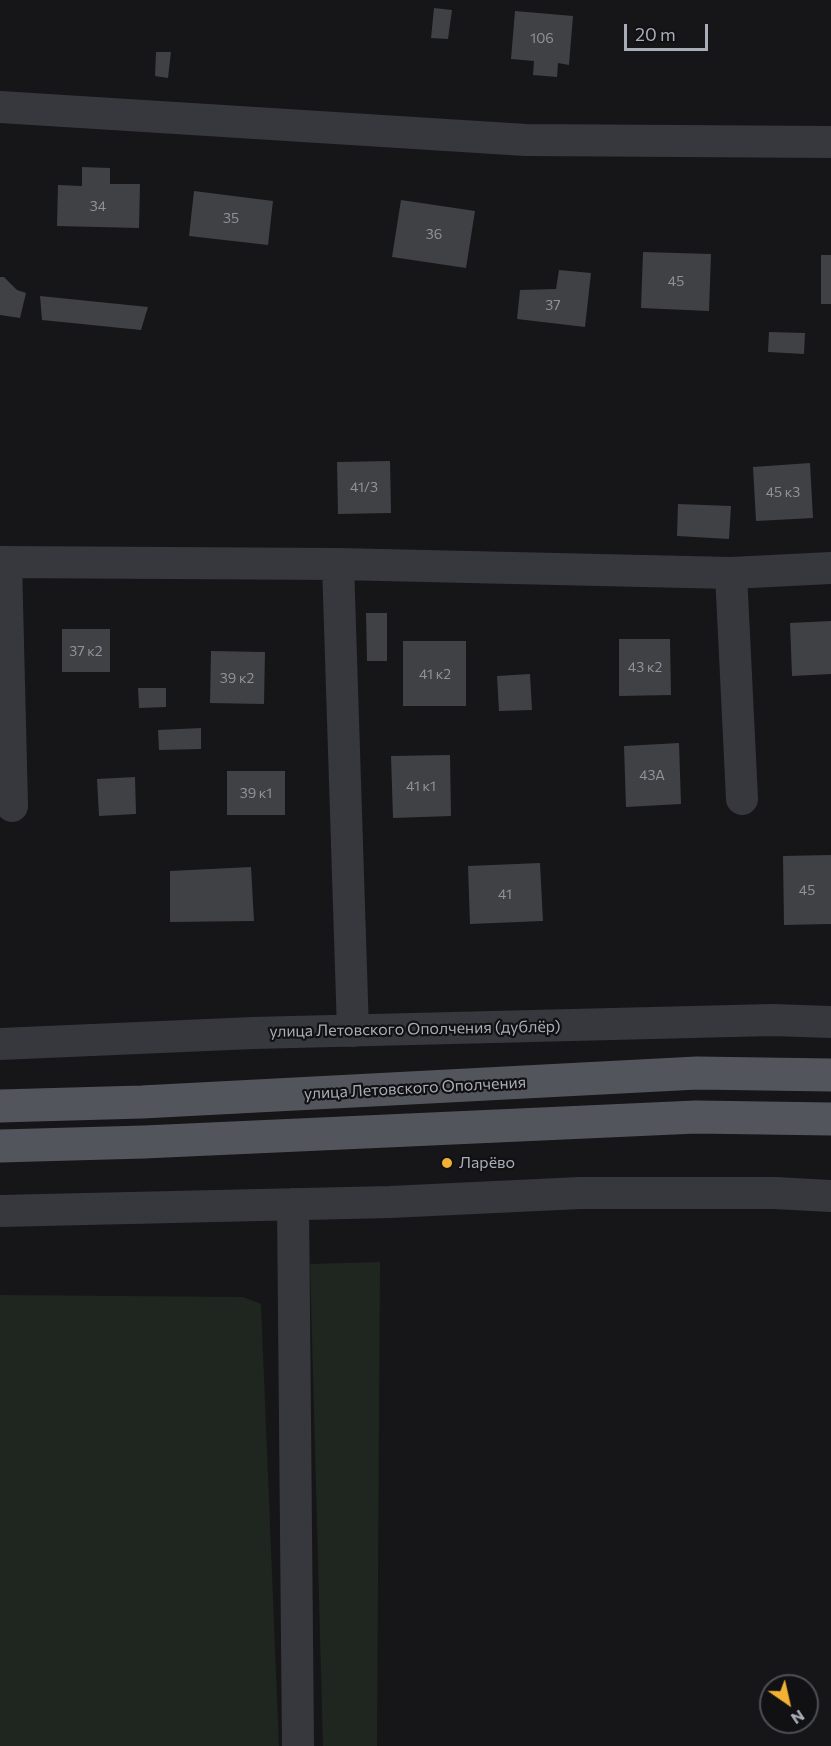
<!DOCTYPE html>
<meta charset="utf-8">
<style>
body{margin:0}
#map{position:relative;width:831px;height:1746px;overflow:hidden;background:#161618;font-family:Commissioner,sans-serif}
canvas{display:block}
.north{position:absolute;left:759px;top:1674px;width:60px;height:60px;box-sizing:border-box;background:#111113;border:2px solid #4d4f55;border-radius:50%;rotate:146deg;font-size:16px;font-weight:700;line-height:24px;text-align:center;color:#a8adb8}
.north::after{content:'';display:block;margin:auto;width:21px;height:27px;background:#f2b134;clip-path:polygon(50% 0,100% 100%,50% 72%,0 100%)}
.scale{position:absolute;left:624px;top:24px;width:84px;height:27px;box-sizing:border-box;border:3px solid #a8adb8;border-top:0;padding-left:8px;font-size:18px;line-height:21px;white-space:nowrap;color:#a8adb8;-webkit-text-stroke:4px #111113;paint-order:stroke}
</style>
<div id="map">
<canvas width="831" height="1746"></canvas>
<div class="north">N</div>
<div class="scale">20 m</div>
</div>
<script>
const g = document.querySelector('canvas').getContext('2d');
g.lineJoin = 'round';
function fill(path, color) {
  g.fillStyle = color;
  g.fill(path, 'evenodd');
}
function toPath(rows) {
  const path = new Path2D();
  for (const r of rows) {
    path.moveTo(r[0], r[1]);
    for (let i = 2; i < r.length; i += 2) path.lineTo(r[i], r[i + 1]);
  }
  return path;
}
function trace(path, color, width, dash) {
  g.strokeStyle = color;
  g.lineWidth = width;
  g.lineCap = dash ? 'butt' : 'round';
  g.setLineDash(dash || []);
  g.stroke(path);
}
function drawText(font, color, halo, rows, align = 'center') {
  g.font = font + ' Commissioner,sans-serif';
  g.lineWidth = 4.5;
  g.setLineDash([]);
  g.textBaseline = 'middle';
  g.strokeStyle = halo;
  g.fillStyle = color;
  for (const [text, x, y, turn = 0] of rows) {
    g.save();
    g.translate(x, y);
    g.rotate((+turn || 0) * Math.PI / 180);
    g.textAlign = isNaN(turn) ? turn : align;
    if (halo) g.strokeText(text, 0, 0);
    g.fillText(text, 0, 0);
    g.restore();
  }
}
fill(toPath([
 [380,1262,377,1746,323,1746,310,1264],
 [0,1295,243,1297,261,1304,279,1746,0,1746]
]), '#1e261f');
fill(toPath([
 [434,8,452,10,448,39,431,38],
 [515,11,573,16,569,65,558,63,557,77,533,75,534,61,511,59],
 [156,52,171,52,168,78,155,76],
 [82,167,110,168,110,184,140,184,139,228,57,226,58,185,82,186],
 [194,191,273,201,268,245,189,236],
 [401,200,475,211,466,268,392,257],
 [643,252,711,254,709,311,641,308],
 [821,255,831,255,831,304,821,304],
 [559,270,591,273,585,327,517,319,520,290,556,289],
 [0,277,4,277,17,290,26,293,20,318,0,315],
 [40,296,148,307,141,330,42,320],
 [769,332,805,333,804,354,768,352],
 [390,461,391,513,338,514,337,462],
 [810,463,813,518,756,521,753,467],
 [678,504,731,506,729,539,677,536],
 [366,613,387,613,387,661,367,661],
 [831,621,831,674,792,676,790,623],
 [62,629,110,629,110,672,62,672],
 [619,639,670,639,671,695,619,696],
 [403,641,466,641,466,706,403,706],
 [211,651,265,652,264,704,210,703],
 [530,674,532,710,499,711,497,676],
 [138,688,166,688,166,707,139,708],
 [201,728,201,749,159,750,158,730],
 [679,743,681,804,626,807,624,746],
 [450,755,451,816,393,818,391,756],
 [227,771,285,771,285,815,227,815],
 [135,777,136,814,99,816,97,779],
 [831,855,831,924,784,925,783,856],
 [540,863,543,921,470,924,468,866],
 [251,867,254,921,170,922,170,871]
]), '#404145');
trace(toPath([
 [0,107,526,140,831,142],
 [0,562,338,564,731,573,831,568],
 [6,562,12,806],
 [338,564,353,1031],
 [731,573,742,799],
 [0,1044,253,1033,772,1020,831,1022],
 [293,1204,298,1746],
 [0,1211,390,1202,580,1193,775,1193,831,1196]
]), '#37383d', 32);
trace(toPath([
 [0,1106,142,1102,697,1073,831,1075],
 [0,1146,144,1142,696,1117,831,1119]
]), '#53555c', 33);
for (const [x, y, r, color] of [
 [447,1163,6,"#f2b134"]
]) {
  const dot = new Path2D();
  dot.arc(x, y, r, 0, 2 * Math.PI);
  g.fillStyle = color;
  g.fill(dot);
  trace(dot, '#111113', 2);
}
drawText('14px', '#8e929b', null, [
 ["106",542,38],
 ["34",98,206],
 ["35",231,218],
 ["36",434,234],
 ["45",676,281],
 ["37",553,305],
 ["41/3",364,487],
 ["45 к3",783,492],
 ["37 к2",86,651],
 ["43 к2",645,667],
 ["41 к2",435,674],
 ["39 к2",237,678],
 ["43А",652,775],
 ["41 к1",421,786],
 ["39 к1",256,793],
 ["45",807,890],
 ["41",505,894]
]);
drawText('16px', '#a8adb8', '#111113', [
 ["улица Летовского Ополчения (дублёр)",415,1029,-1],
 ["улица Летовского Ополчения",415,1088,-3]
]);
drawText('16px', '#a8adb8', '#111113', [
 ["Ларёво",459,1163]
], 'left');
</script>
